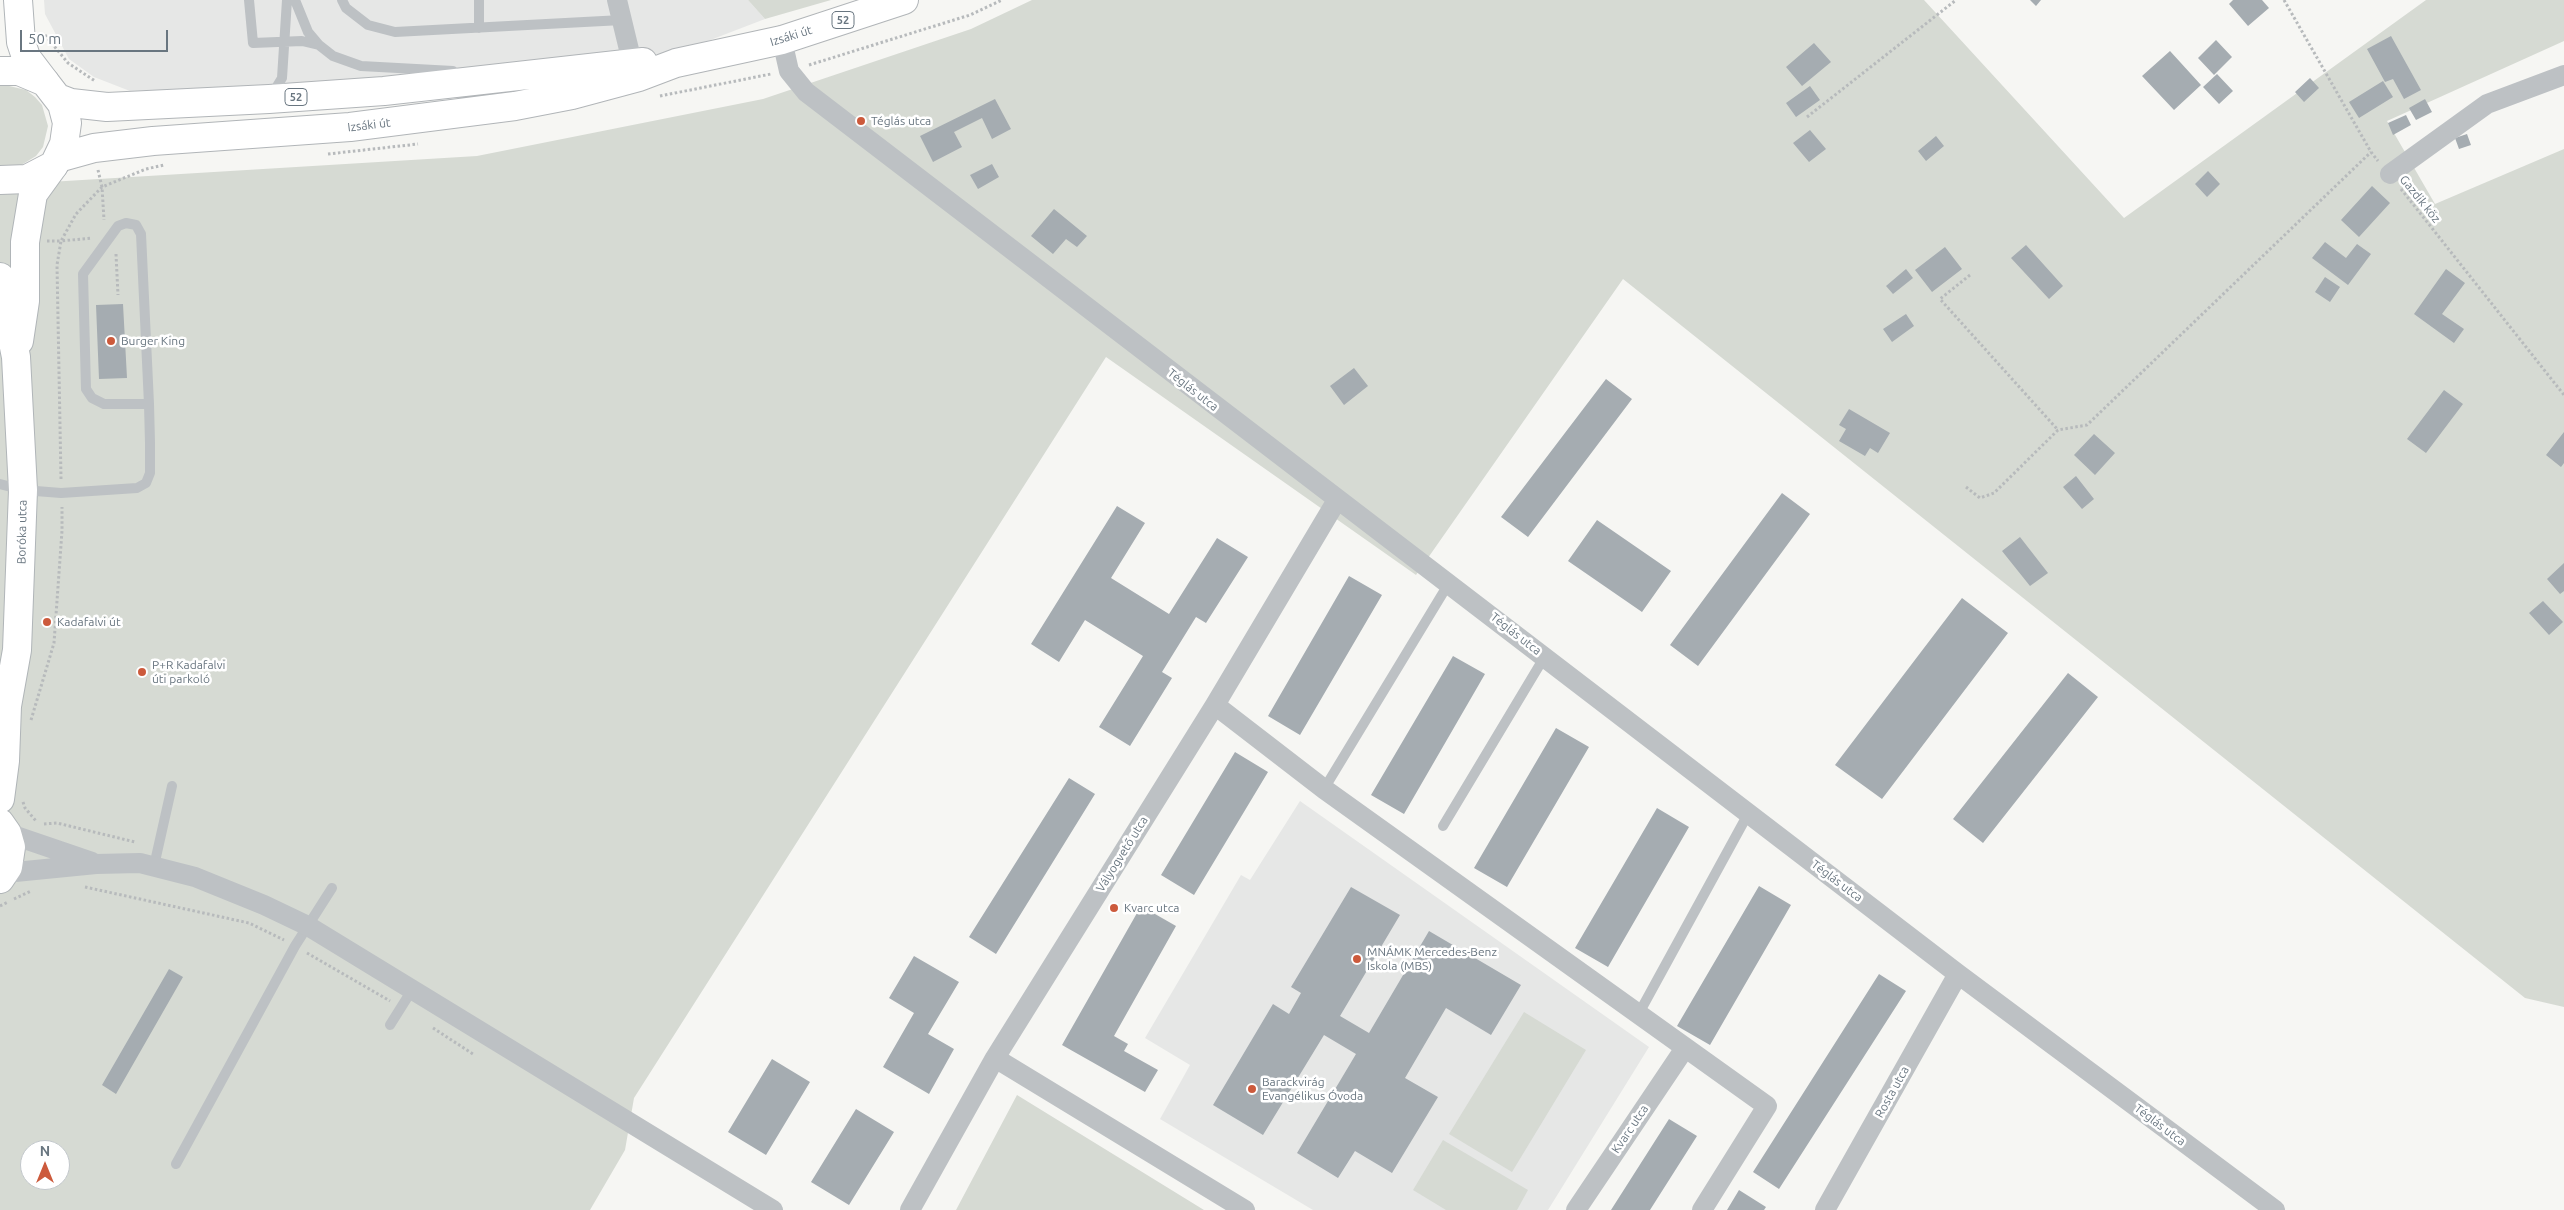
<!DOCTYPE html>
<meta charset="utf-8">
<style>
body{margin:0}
#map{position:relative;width:2564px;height:1210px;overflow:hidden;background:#f6f6f3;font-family:Ubuntu,sans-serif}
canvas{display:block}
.north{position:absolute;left:20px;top:1140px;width:50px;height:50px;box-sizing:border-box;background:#fff;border:1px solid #c3c8cc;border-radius:50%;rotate:0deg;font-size:14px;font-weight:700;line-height:20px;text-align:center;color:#697680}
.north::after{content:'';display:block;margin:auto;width:18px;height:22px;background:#cc5a3c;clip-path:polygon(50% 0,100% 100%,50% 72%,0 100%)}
.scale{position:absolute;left:20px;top:30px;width:148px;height:22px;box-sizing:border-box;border:2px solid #697680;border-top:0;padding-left:6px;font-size:15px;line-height:18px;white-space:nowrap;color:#697680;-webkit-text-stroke:4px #fff;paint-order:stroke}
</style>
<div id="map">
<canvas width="2564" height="1210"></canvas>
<div class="north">N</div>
<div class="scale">50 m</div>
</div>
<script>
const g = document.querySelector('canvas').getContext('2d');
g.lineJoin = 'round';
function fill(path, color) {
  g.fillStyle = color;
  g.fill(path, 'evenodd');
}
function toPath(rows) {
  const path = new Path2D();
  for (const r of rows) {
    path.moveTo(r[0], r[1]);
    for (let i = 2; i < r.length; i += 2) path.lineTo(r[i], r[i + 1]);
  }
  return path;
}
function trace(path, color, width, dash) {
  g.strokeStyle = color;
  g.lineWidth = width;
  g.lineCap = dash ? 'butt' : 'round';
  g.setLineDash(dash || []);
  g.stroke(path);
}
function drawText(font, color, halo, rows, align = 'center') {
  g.font = font + ' Ubuntu,sans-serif';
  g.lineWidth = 5;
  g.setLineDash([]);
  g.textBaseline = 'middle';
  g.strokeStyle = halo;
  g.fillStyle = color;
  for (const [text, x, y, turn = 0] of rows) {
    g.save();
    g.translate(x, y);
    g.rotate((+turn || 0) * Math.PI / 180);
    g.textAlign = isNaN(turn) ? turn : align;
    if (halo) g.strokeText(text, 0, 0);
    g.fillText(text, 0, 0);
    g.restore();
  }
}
fill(toPath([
 [44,0,748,0,765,19,679,52,306,88,130,91,94,77,69,59,45,14],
 [1300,801,1649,1047,1548,1210,1313,1210,1160,1119,1190,1065,1145,1038,1241,875,1250,880]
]), '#e6e7e6');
fill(toPath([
 [748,0,831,0,765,19],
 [1032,0,1924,0,2124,218,2426,0,2564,0,2564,41,2387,121,2435,204,2564,149,2564,1007,2525,998,1623,279,1416,575,1106,357,634,1098,625,1150,590,1210,0,1210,0,185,477,156,763,99,971,29],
 [30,1150,60,1150,60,1180,30,1180],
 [5,85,26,90,35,97,42,105,48,126,43,147,36,156,18,167,0,168,0,86],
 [1524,1012,1586,1050,1512,1172,1449,1134],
 [1017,1095,1204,1210,956,1210],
 [1443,1140,1528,1190,1517,1210,1446,1210,1413,1190]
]), '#d6dad3');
fill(toPath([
 [2030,0,2041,0,2036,6],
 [2233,0,2262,0,2269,8,2248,26,2229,4],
 [2391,36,2421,90,2404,99,2393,79,2385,82,2367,49],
 [2216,40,2232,57,2214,75,2198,58],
 [1814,43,1831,62,1802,86,1786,67],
 [2170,51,2201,85,2174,110,2142,76],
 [2217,74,2233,91,2219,104,2203,87],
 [2310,78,2319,88,2304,102,2295,92],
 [2383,81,2393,97,2359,118,2349,102],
 [1810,86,1820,100,1796,117,1786,103],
 [995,99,1011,129,992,139,982,118,954,132,962,147,933,162,920,136],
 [2425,99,2432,112,2416,120,2409,108],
 [2406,115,2411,125,2393,135,2388,123],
 [1810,130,1826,149,1809,162,1793,143],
 [2467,134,2471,145,2459,149,2455,138],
 [1936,136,1944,146,1926,161,1918,151],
 [992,164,999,177,978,189,970,175],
 [2208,171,2220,184,2207,197,2195,184],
 [2372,186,2390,203,2359,237,2341,220],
 [1054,209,1087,236,1077,247,1066,239,1053,254,1031,236],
 [2325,242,2346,258,2357,244,2371,254,2348,285,2312,258],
 [2026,245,2063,286,2049,299,2011,258],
 [1945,247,1962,269,1932,292,1915,270],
 [1906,269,1913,278,1893,294,1886,286],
 [2446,269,2465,283,2442,314,2464,329,2454,343,2414,314],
 [2325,277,2340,287,2330,302,2315,292],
 [123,304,127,378,99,379,96,305],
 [1906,314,1914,326,1892,342,1883,329],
 [1354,368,1368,386,1344,405,1330,386],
 [1606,379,1632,399,1528,537,1501,517],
 [2444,390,2463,404,2426,453,2407,439],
 [1849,409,1890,433,1878,453,1870,448,1865,456,1839,441,1846,429,1839,425],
 [2564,432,2564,463,2561,467,2546,455],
 [2094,434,2115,453,2095,475,2074,455],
 [2076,476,2094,499,2082,509,2063,487],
 [1782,493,1810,514,1698,666,1670,645],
 [1117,506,1145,523,1111,578,1169,614,1217,538,1248,557,1206,623,1196,617,1162,672,1172,678,1130,746,1099,727,1143,656,1085,620,1059,662,1031,644],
 [1597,520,1671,571,1642,612,1568,561],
 [2020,537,2048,573,2030,586,2002,551],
 [2564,563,2564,591,2560,594,2547,579],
 [1349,576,1382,595,1300,735,1268,716],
 [1962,598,2008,633,1882,799,1835,765],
 [2543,601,2563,622,2549,635,2529,613],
 [1453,656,1485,674,1404,814,1371,795],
 [2068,673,2098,697,1983,843,1953,819],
 [1556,728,1589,747,1507,887,1474,868],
 [1235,752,1268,772,1194,895,1161,875],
 [1069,778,1095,794,996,954,969,937],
 [1657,808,1689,827,1608,967,1575,948],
 [1759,886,1791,905,1710,1045,1677,1026],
 [1351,887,1400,915,1340,1016,1369,1033,1429,931,1521,985,1491,1035,1446,1008,1405,1078,1438,1097,1392,1173,1355,1151,1338,1178,1297,1153,1356,1054,1324,1035,1263,1135,1213,1105,1273,1004,1289,1014,1301,993,1291,987],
 [1141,906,1176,926,1114,1036,1128,1044,1124,1051,1158,1070,1145,1092,1062,1045],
 [914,956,959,982,928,1034,954,1049,929,1094,883,1067,914,1013,889,998],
 [169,969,183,977,116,1094,102,1085],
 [1879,974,1906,991,1779,1189,1753,1172],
 [772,1059,810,1082,766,1155,728,1132],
 [856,1109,894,1132,849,1205,811,1182],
 [1669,1119,1697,1136,1650,1210,1611,1210],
 [1739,1190,1766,1207,1764,1210,1727,1210]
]), '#a5acb1');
const secondary = toPath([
 [18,0,21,42,26,57,45,82],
 [0,277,16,357,23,490,17,650,7,706,5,761,0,799],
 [19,341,25,301,25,242,33,194,54,165],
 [0,823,7,833,11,847,8,867,0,879]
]);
const primary = toPath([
 [0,71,19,71,45,82,62,104,67,123,64,144,54,165,27,179,0,180],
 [58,98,71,103,107,107,269,99,384,91,643,62],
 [58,158,94,148,153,141,350,127,515,106,572,95,639,77,676,63,782,40,904,0]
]);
trace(secondary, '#b0b5b8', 30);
trace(primary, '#b1b5b8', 30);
trace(toPath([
 [2284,0,2371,152,2378,161],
 [45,35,68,63,95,81],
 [809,65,970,15,1002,0],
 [660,96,771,74],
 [1807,117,1956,0],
 [328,154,418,144],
 [98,170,102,187,104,220],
 [2401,189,2564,395],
 [47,241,61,241,76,214,102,187,146,169,164,165],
 [116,254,118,295],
 [1970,275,1940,299,2058,430],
 [61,479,57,265,61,241,92,238],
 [1966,487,1980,498,1994,493,2058,430,2087,425,2371,152],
 [31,720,54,643,62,531,62,507],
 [23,802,25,808,36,821],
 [44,824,57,823,135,842],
 [85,887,249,923,284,940],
 [14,899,31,891],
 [0,906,8,902],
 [307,953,390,1001],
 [433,1028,473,1054]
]), '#b7babc', 3, [2.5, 2.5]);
trace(toPath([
 [249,0,253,43,302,41,319,45],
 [295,0,308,32,319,45,333,56,361,66,453,71],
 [342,0,346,8,368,25,395,32,622,20],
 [479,28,479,0],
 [271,96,282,78,287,0],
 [0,484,23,490,61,493,137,488,146,483,150,473,150,443,149,404,141,234,136,225,126,223,118,226,83,274,86,389,92,398,104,404,149,404],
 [1324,789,1449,583],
 [1443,826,1545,656],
 [154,866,172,786],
 [1638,1015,1748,814],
 [390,1025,412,990],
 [176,1164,295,946,332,888]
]), '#bdc1c4', 10);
trace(toPath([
 [617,0,632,62],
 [782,40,789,71,806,92,1958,974,2275,1210],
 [2390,174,2487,104,2564,75],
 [1215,705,1324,789,1767,1106,1702,1210],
 [7,833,92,862],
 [5,873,96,864,140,863,195,877,264,905,308,926,773,1210],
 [995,1058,1245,1210],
 [910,1210,995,1058,1215,705,1337,500],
 [1576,1210,1685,1048],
 [1825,1210,1958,974]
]), '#bdc1c4', 20);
trace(secondary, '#fff', 28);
trace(primary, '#fff', 28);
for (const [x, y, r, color] of [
 [861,121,5,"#cc5a3c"],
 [111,341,5,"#cc5a3c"],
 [47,622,5,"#cc5a3c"],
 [142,672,5,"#cc5a3c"],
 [1114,908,5,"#cc5a3c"],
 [1357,959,5,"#cc5a3c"],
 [1252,1089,5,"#cc5a3c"]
]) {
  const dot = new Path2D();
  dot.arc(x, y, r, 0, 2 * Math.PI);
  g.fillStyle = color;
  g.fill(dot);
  trace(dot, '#fff', 2);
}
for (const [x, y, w] of [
 [843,20,22],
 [296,97,22]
]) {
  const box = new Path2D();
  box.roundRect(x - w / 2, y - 8.5, w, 17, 4);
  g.fillStyle = '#fff';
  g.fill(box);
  trace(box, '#697680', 1);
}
drawText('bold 11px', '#697680', null, [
 ["52",843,20],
 ["52",296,97]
]);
drawText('12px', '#697680', '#fff', [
 ["Izsáki út",791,36,-17],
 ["Izsáki út",369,125,-7],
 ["Gazdik köz",2420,199,51],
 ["Téglás utca",1193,390,38],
 ["Boróka utca",22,532,-89],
 ["Téglás utca",1516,634,38],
 ["Vályogvető utca",1122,854,-58],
 ["Téglás utca",1837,881,37],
 ["Rosta utca",1892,1092,-61],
 ["Téglás utca",2160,1125,37],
 ["Kvarc utca",1630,1129,-56]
]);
drawText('12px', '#697680', '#fff', [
 ["Téglás utca",871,121],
 ["Burger King",121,341],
 ["Kadafalvi út",57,622],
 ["P+R Kadafalvi",152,665],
 ["úti parkoló",152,679],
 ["Kvarc utca",1124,908],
 ["MNÁMK Mercedes-Benz",1367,952],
 ["Iskola (MBS)",1367,966],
 ["Barackvirág",1262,1082],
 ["Evangélikus Óvoda",1262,1096]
], 'left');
</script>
